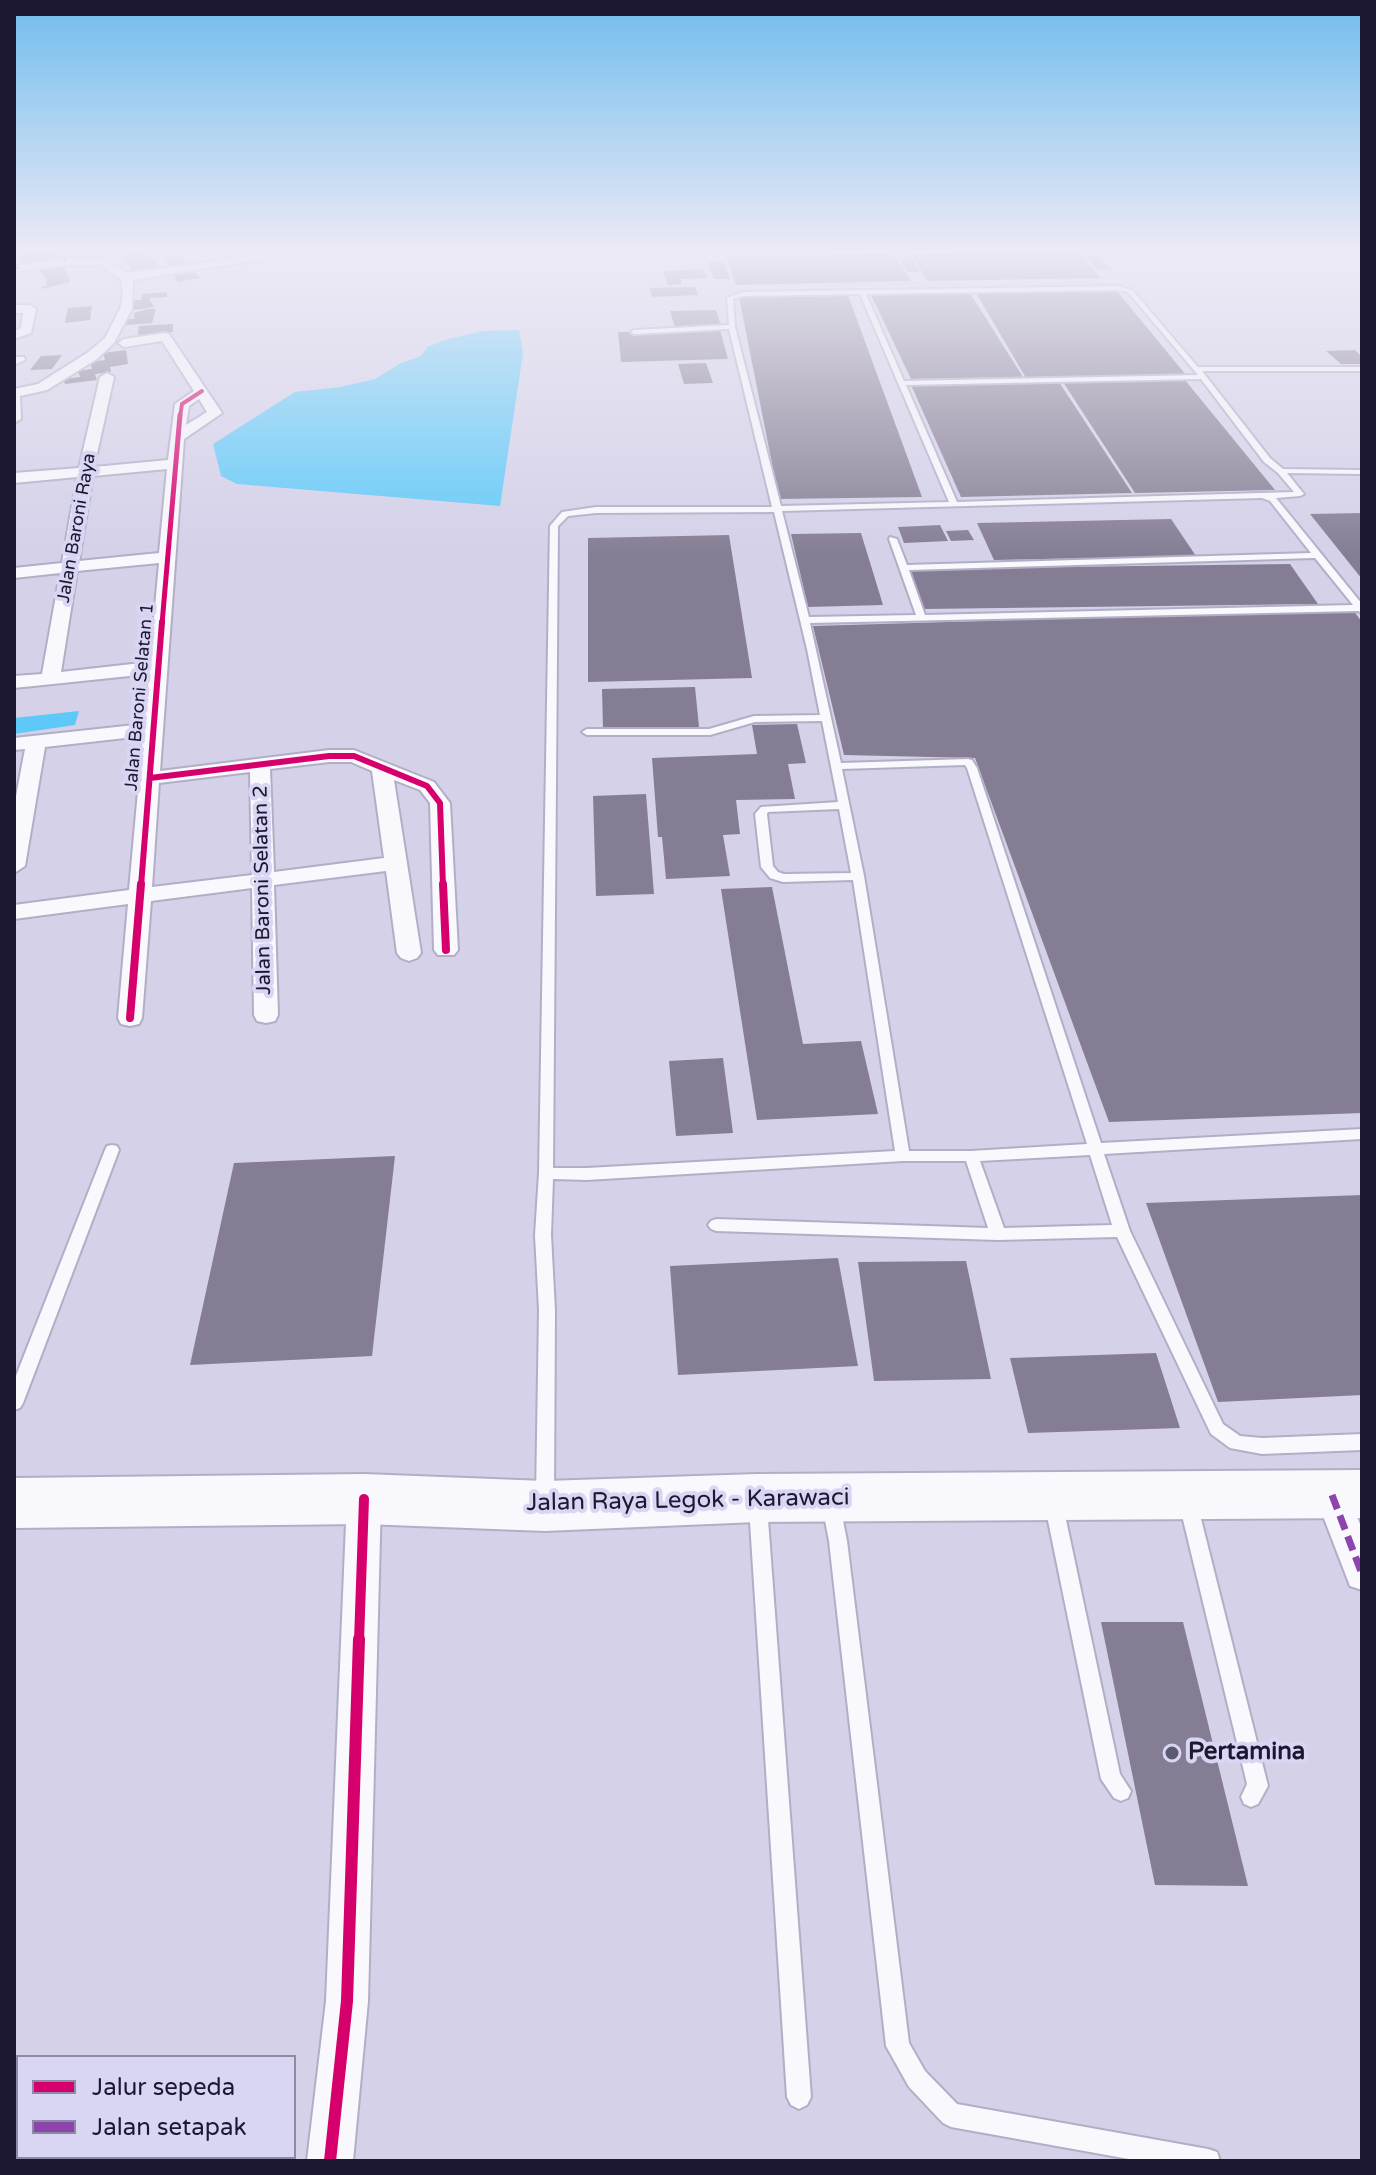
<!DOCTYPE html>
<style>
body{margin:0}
#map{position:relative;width:1376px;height:2175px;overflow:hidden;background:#d4d1e9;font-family:"Varela Round",sans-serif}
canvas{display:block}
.frame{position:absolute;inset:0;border:16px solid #1c1832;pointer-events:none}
.legend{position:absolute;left:16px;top:2055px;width:280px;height:104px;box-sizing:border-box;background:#d9d6f4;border:2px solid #8d8aa6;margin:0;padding:10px 14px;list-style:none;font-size:24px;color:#1c1832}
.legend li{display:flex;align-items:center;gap:16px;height:40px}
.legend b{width:40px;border:2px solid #8d8aa6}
</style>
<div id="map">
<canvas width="1376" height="2175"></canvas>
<div class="frame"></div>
<ul class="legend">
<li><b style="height:10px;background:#d6006c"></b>Jalur sepeda</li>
<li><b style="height:10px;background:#8e44ad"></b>Jalan setapak</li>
</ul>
</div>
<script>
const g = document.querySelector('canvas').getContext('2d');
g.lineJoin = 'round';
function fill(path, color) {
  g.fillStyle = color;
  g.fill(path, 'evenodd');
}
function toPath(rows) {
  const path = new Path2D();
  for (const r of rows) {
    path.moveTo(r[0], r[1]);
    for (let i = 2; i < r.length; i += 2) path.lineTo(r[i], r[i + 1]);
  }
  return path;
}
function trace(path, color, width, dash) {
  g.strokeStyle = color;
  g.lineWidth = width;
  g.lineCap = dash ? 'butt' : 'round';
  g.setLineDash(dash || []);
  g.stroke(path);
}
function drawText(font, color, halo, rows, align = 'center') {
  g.font = font + ' "Varela Round",sans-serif';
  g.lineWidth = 8;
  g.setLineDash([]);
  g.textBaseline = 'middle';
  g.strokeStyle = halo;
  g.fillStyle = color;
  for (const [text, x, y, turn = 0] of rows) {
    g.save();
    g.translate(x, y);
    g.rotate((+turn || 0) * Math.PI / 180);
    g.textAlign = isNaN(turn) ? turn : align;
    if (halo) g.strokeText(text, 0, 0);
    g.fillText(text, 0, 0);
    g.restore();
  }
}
fill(toPath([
 [519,330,523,353,500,506,237,484,221,476,213,444,295,392,340,387,375,379,401,363,421,356,427,347,448,339,484,331],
 [79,711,75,725,14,734,14,718]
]), '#5ec9f8');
fill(toPath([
 [62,252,57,261,18,262,24,253],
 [140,252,148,256,135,259,151,257,163,270,135,274,124,261,128,260,120,256],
 [1010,252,1079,252,1100,278,927,281,912,254],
 [893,253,911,281,736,285,726,257],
 [910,254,920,272,907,272,897,255],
 [179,255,189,265,173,268,162,257],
 [1085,256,1098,256,1112,270,1098,270],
 [707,262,724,262,730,279,714,279],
 [63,264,70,282,43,289,41,286,47,286,46,279,37,267],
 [703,269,707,278,681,279,682,284,668,285,663,271],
 [195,272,200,278,178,282,172,274],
 [695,287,698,295,652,297,650,288],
 [1117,291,1186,375,1026,378,976,293],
 [167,292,167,297,149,298,154,307,134,310,134,300,141,300,142,294],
 [970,293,1023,377,911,379,871,295],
 [848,295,922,497,779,499,739,297],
 [92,306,90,320,65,323,68,308],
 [147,309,156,309,152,323,125,325,125,319,134,319,134,313],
 [716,310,721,326,675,328,670,311],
 [173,324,173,332,138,335,139,326],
 [720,330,728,359,621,362,618,332],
 [126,350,128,364,110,367,111,372,95,374,97,380,65,384,63,379,80,377,78,371,92,369,90,362,105,360,103,353],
 [1355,350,1362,357,1362,364,1341,364,1326,351],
 [62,355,52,369,30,370,41,356],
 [706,363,713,383,684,384,678,364],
 [1185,380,1275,490,1135,493,1063,382],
 [1059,382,1132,493,961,497,911,385],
 [1362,513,1362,579,1310,514],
 [1171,519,1196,556,994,560,977,523],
 [940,525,948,541,904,543,898,527],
 [968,530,974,540,951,541,946,531],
 [861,533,883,605,808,607,791,534],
 [729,535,752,678,588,682,588,538],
 [1290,564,1318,604,923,609,910,569],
 [1353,610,1362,622,1362,1113,1109,1122,975,758,844,755,813,626],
 [695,687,699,727,603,729,602,689],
 [797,724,806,763,788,764,795,799,736,800,740,834,723,835,730,876,666,879,662,837,658,837,652,758,757,754,752,725],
 [646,794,654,894,596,896,593,796],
 [772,887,803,1044,861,1041,878,1114,757,1120,721,889],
 [723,1058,733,1133,676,1136,669,1061],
 [395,1156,372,1356,190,1365,234,1163],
 [1362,1195,1362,1395,1218,1402,1146,1203],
 [838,1258,858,1366,678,1375,670,1266],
 [966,1261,991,1379,874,1381,858,1262],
 [1156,1353,1180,1428,1028,1433,1010,1358],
 [1101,1622,1183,1622,1248,1886,1155,1885]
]), '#857d93');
const lane = toPath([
 [1118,286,1132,290,1198,367,1362,367,1362,371,1202,371,1270,458,1283,469,1362,470,1362,474,1287,473,1304,494,1300,496,1276,498,1362,604,1362,613,1358,611,810,623,841,763,968,759,972,760,977,768,1101,1143,1362,1129,1362,1139,1104,1154,1130,1231,1223,1424,1240,1436,1262,1438,1362,1434,1362,1450,1262,1454,1230,1448,1211,1434,1117,1237,998,1240,716,1231,711,1229,708,1225,711,1221,716,1219,988,1228,966,1161,903,1161,587,1180,553,1179,551,1235,555,1310,554,1497,551,1503,545,1505,539,1503,536,1497,539,1310,535,1235,539,1173,550,526,562,512,596,507,772,507,729,329,634,334,631,332,634,330,729,325,727,298,743,292,1118,286],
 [1118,290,1128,292,1198,375,904,381,866,294,1118,290],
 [860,294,949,502,781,506,735,327,733,299,743,296,860,294],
 [1201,379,1264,462,1278,473,1294,492,957,502,906,385,1201,379],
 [1262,498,1270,501,1311,553,907,565,897,539,890,537,889,539,916,615,809,617,782,511,1262,498],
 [774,512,807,649,820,715,754,716,709,729,587,729,582,732,587,735,710,735,755,722,822,721,838,802,761,807,755,814,761,867,770,878,783,882,853,880,895,1151,587,1168,553,1168,558,526,568,516,596,513,774,512],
 [1315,558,1353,605,925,615,909,570,1315,558],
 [965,765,967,768,1087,1144,971,1151,909,1151,864,876,842,769,965,765],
 [839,809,851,873,784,874,778,872,773,866,767,814,768,812,839,809],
 [1090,1155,1112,1225,1004,1228,980,1161,1090,1155],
 [112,1145,117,1146,119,1150,23,1403,20,1408,14,1410,14,1381,105,1150,107,1146,112,1145],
 [1053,1493,1059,1495,1062,1501,1120,1774,1131,1791,1128,1798,1121,1801,1114,1798,1101,1779,1044,1501,1047,1495,1053,1493],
 [1188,1495,1194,1497,1197,1503,1268,1786,1258,1804,1251,1807,1244,1804,1241,1797,1247,1784,1179,1503,1182,1497,1188,1495],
 [831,1497,837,1499,840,1505,847,1541,909,2043,925,2071,957,2104,1208,2149,1217,2152,1220,2161,1140,2161,951,2127,943,2123,909,2087,886,2046,829,1541,822,1505,825,1499,831,1497],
 [758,1498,764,1500,767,1506,811,2097,807,2105,799,2109,791,2105,787,2097,749,1506,752,1500,758,1498]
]);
const street = toPath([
 [278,252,309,252,133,280,132,309,114,343,97,359,47,390,20,396,21,419,14,423,14,389,38,384,87,353,105,338,120,309,123,295,121,279,100,265,64,265,14,272,14,266,64,259,102,259,129,273,278,252],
 [14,305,30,305,36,309,31,333,14,339,14,331,21,328,23,313,14,313,14,305],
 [165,333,169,334,222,413,184,439,160,771,329,750,354,750,434,782,450,803,458,950,454,955,438,955,434,950,430,803,420,790,394,780,421,953,417,958,409,961,401,958,397,953,386,871,274,885,278,1015,275,1021,266,1023,257,1021,254,1015,252,888,151,901,142,1018,139,1024,130,1026,121,1024,118,1018,128,904,14,919,14,905,129,890,143,736,45,747,25,866,14,873,14,807,25,749,14,750,14,738,144,724,149,674,14,688,14,676,42,674,60,573,14,578,14,568,62,563,77,477,14,483,14,473,79,468,100,377,107,373,114,377,94,467,168,460,175,404,194,391,162,341,124,347,118,343,124,339,165,333],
 [199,399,207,412,186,425,189,406,199,399],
 [167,469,159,553,79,561,93,476,167,469],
 [159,563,150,662,61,672,77,571,159,563],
 [329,762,351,762,372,771,384,858,274,872,270,769,329,762],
 [250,772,252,875,152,887,159,783,250,772],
 [14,357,24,357,25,360,14,365,14,357],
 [1332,1480,1344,1484,1362,1529,1362,1590,1350,1586,1315,1495,1320,1484,1332,1480],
 [364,1484,376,1488,381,1499,368,2001,353,2161,307,2161,326,2001,347,1499,352,1488,364,1484]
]);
const primary = toPath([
 [1362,1470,1362,1518,757,1522,545,1531,364,1524,14,1528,14,1478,364,1474,545,1481,757,1474,1362,1470]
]);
trace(lane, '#b1aec6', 4);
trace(street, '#b1aec6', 4);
trace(primary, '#b1aec6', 4);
fill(lane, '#f9f8fc');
fill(street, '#f9f8fc');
fill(primary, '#f9f8fc');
trace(toPath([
 [64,262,69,252],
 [14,265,19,269]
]), '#8e44ad', 3, [6, 3]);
trace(toPath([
 [1332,1495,1362,1574]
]), '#8e44ad', 7, [15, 7]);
trace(toPath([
 [180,417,182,404,202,391]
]), '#d6006c', 4);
trace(toPath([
 [162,624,180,415]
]), '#d6006c', 5);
trace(toPath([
 [150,778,329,756,354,756,427,786,440,803,443,886],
 [141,886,162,622]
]), '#d6006c', 6);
trace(toPath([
 [443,884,446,950],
 [130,1018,141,884]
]), '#d6006c', 8);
trace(toPath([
 [359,1641,364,1499]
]), '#d6006c', 10);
trace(toPath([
 [330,2161,347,2001,359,1639]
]), '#d6006c', 12);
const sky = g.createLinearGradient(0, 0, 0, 557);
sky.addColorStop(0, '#71bcee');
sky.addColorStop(0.45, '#eceaf5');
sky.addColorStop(1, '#eceaf500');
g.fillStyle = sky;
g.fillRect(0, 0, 1376, 557);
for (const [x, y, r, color] of [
 [1172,1753,8,"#5c5972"]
]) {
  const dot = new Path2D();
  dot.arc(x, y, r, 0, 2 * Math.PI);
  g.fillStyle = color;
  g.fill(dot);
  trace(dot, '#d9d6f4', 3);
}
drawText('18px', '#1c1832', '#d9d6f4', [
 ["Jalan Baroni Raya",77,528,-80],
 ["Jalan Baroni Selatan 1",140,697,-85]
]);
drawText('20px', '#1c1832', '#d9d6f4', [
 ["Jalan Baroni Selatan 2",263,890,-91]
]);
drawText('24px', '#1c1832', '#d9d6f4', [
 ["Jalan Raya Legok - Karawaci",688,1501,-1]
]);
drawText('bold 24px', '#1c1832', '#d9d6f4', [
 ["Pertamina",1188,1753]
], 'left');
</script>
